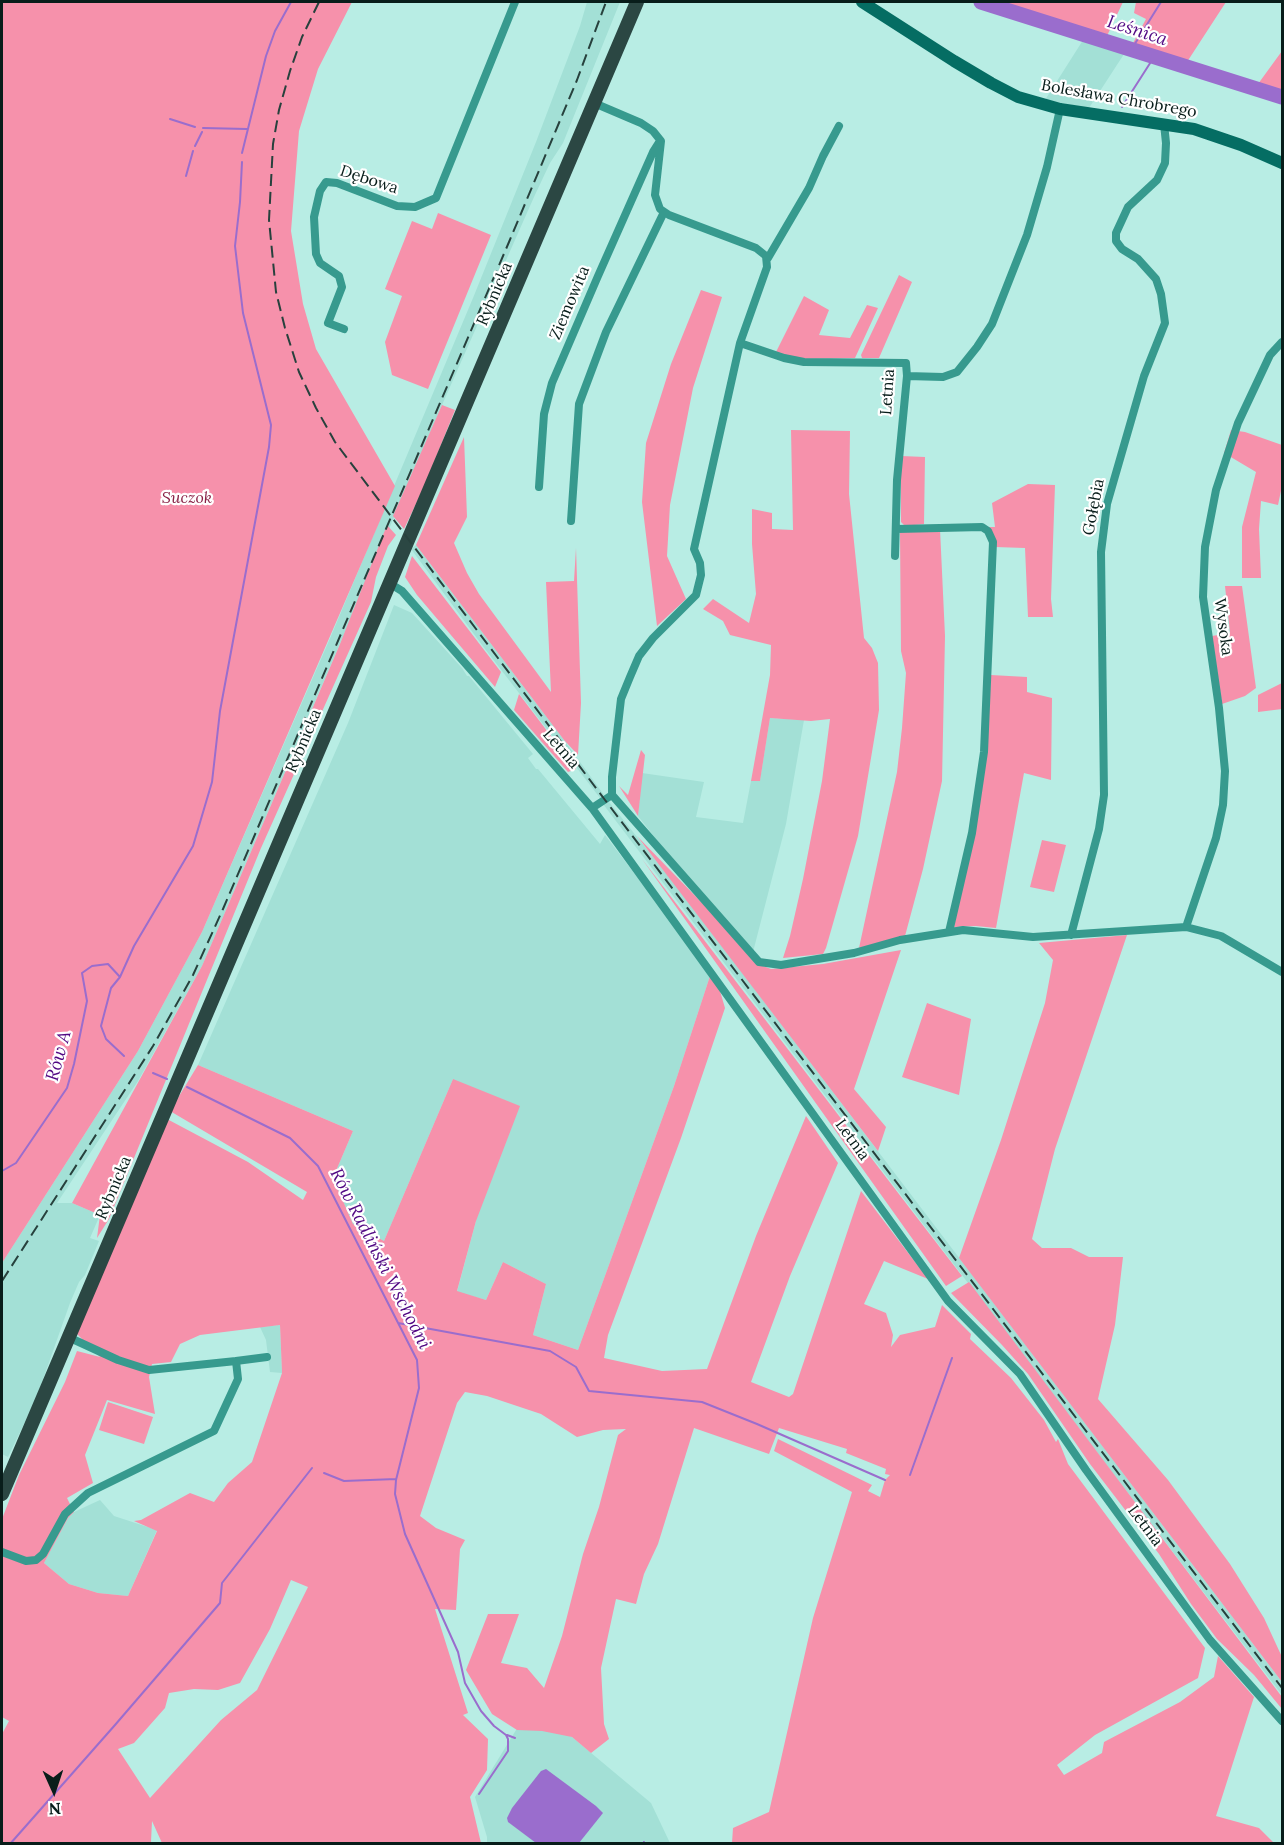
<!DOCTYPE html>
<meta charset="utf-8">
<style>
body{margin:0}
#map{position:relative;width:1284px;height:1845px;overflow:hidden;background:#b8ede4;font-family:Lora,serif}
canvas{display:block}
.frame{position:absolute;inset:0;border:3px solid #081d1a;pointer-events:none}
.north{position:absolute;left:24px;top:1761px;width:60px;height:60px;-webkit-text-stroke:4px #fff;paint-order:stroke;rotate:177deg;font-size:16px;font-weight:700;line-height:24px;text-align:center;color:#081d1a}
.north::after{content:'';display:block;margin:auto;width:21px;height:27px;background:#081d1a;clip-path:polygon(50% 0,100% 100%,50% 72%,0 100%)}
</style>
<div id="map">
<canvas width="1284" height="1845"></canvas>
<div class="frame"></div>
<div class="north">N</div>
</div>
<script>
const g = document.querySelector('canvas').getContext('2d');
g.lineJoin = 'round';
function fill(path, color) {
  g.fillStyle = color;
  g.fill(path, 'evenodd');
}
function toPath(rows) {
  const path = new Path2D();
  for (const r of rows) {
    path.moveTo(r[0], r[1]);
    for (let i = 2; i < r.length; i += 2) path.lineTo(r[i], r[i + 1]);
  }
  return path;
}
function trace(path, color, width, dash) {
  g.strokeStyle = color;
  g.lineWidth = width;
  g.lineCap = dash ? 'butt' : 'round';
  g.setLineDash(dash || []);
  g.stroke(path);
}
function drawText(font, color, halo, rows, align = 'center') {
  g.font = font + ' Lora,serif';
  g.lineWidth = 4.5;
  g.setLineDash([]);
  g.textBaseline = 'middle';
  g.strokeStyle = halo;
  g.fillStyle = color;
  for (const [text, x, y, turn = 0] of rows) {
    g.save();
    g.translate(x, y);
    g.rotate((+turn || 0) * Math.PI / 180);
    g.textAlign = isNaN(turn) ? turn : align;
    if (halo) g.strokeText(text, 0, 0);
    g.fillText(text, 0, 0);
    g.restore();
  }
}
fill(toPath([
 [587,2,620,2,563,143,550,163,534,197,442,405,202,966,138,1081,57,1203,72,1203,100,1215,90,1238,99,1241,85,1275,79,1282,70,1303,36,1399,8,1457,2,1454,2,1263,138,1051,202,932,331,636,473,298,536,142,580,26],
 [1085,37,1126,51,1089,108,1045,100],
 [416,545,564,740,604,795,600,798,485,649,411,549],
 [394,605,412,613,462,668,467,676,469,676,533,754,528,758,536,769,538,769,600,844,605,835,680,933,710,976,674,1086,578,1350,533,1335,546,1284,503,1262,486,1300,457,1292,476,1221,453,1079,384,1241,353,1224,333,1178,353,1131,198,1065,348,723],
 [770,718,804,720,786,824,753,952,670,857,638,816,642,773,704,782,696,817,743,823,751,781,760,780],
 [609,802,670,878,1282,1682,1282,1695,603,804],
 [280,1325,282,1373,270,1372,266,1340,260,1327],
 [100,1500,114,1516,157,1530,128,1596,98,1593,69,1584,44,1563,68,1518,74,1512],
 [524,1717,572,1737,651,1803,670,1843,487,1843,487,1837,475,1797]
]), '#a3e0d6');
fill(toPath([
 [2,2,352,2,318,69,299,131,291,231,303,304,316,349,395,486,202,932,138,1051,2,1263],
 [992,2,1123,2,1106,38],
 [1136,2,1226,2,1187,62,1258,84,1282,51,1282,103,1198,75,1186,62,1132,45,1146,19,1134,13],
 [438,213,491,235,428,389,392,375,385,342,402,296,385,289,412,221,432,229],
 [899,275,912,282,879,358,862,358,861,355],
 [701,290,722,297,693,388,670,505,667,556,686,599,657,626,642,502,646,443,671,364],
 [804,296,829,310,819,335,850,338,867,305,878,308,855,358,799,359,776,352],
 [442,405,455,410,424,487,404,529,393,516],
 [791,430,850,431,849,494,864,638,872,648,878,663,879,710,858,836,826,948,823,954,783,958,790,936,803,879,822,781,830,719,811,721,770,718,760,781,751,781,770,675,771,645,730,635,723,621,703,609,713,599,749,623,756,594,752,544,752,509,772,513,772,529,793,530],
 [1231,430,1245,432,1282,445,1282,486,1278,505,1261,501,1259,529,1261,578,1242,578,1242,527,1256,472,1224,453],
 [464,437,467,517,454,543,467,573,479,594,551,692,546,582,574,581,576,548,581,703,578,755,564,740,416,545],
 [901,456,925,457,924,524,905,526,901,522],
 [1028,484,1055,485,1051,599,1053,617,1028,617,1025,548,995,547,988,527,995,527,992,503],
 [387,525,396,535,388,546,376,577,371,602,261,848,109,1219,97,1238,100,1215,72,1203,202,966,340,644],
 [940,529,945,636,942,781,923,869,905,936,859,948,897,772,902,728,906,673,901,651,900,532],
 [412,556,501,672,495,687,417,595,405,577],
 [1225,586,1242,586,1256,688,1245,696,1222,704,1212,636,1230,633],
 [991,675,1027,677,1027,692,1052,698,1051,780,1024,773,996,928,976,926,954,927,984,775],
 [1282,683,1282,711,1282,709,1258,712,1258,695],
 [519,694,576,769,568,772,514,710],
 [641,750,645,755,638,816,619,786,628,795],
 [637,836,705,906,755,963,771,969,823,964,901,950,854,1089,886,1127,878,1151],
 [1042,840,1066,845,1054,892,1030,887],
 [642,859,915,1215,962,1276,946,1286],
 [1127,935,1055,1149,1032,1239,1042,1248,1071,1248,1089,1257,1123,1257,1115,1325,1098,1399,1168,1480,1230,1564,1264,1618,1282,1657,1282,1682,959,1258,1001,1140,1045,1003,1053,960,1039,943],
 [710,976,720,991,725,1008,681,1138,608,1335,604,1358,662,1371,707,1369,756,1236,806,1116,838,1163,790,1276,751,1382,789,1397,793,1394,861,1191,928,1279,884,1261,864,1304,886,1313,893,1335,891,1347,900,1335,935,1327,942,1305,971,1334,970,1339,1011,1378,1044,1420,1056,1442,1058,1439,1068,1464,1205,1648,1198,1678,1095,1735,1057,1765,1064,1775,1102,1753,1104,1742,1180,1702,1214,1677,1218,1656,1254,1697,1216,1816,1259,1828,1274,1843,732,1843,733,1828,769,1812,813,1618,852,1492,774,1451,778,1439,872,1485,868,1491,880,1497,885,1480,890,1475,885,1474,886,1469,846,1453,847,1449,779,1428,769,1454,694,1428,658,1544,644,1574,636,1604,616,1599,601,1668,604,1724,609,1739,591,1753,572,1737,542,1731,517,1730,492,1714,466,1670,488,1614,519,1614,501,1663,527,1668,544,1688,562,1636,583,1554,599,1507,618,1435,626,1429,603,1430,577,1437,541,1414,487,1396,465,1392,457,1403,420,1516,436,1528,465,1540,460,1549,456,1610,435,1609,468,1713,463,1715,488,1739,487,1770,470,1797,481,1843,162,1843,152,1821,151,1842,147,1843,2,1843,2,1734,9,1721,2,1717,2,1519,19,1475,65,1382,77,1351,100,1357,77,1334,167,1119,248,1162,303,1200,307,1192,170,1111,198,1065,353,1131,333,1178,353,1224,384,1241,453,1079,520,1106,476,1221,457,1291,486,1300,503,1262,546,1284,533,1335,578,1350,674,1086],
 [280,1325,282,1373,252,1462,228,1483,214,1502,190,1493,141,1520,134,1521,157,1531,128,1596,98,1593,69,1584,44,1563,68,1518,74,1512,67,1498,93,1483,85,1455,107,1400,155,1414,149,1377,152,1364,171,1362,180,1344,200,1335],
 [291,1580,308,1587,257,1690,221,1720,150,1798,118,1749,134,1743,165,1708,169,1693,194,1689,218,1690,240,1683,270,1629],
 [927,1003,971,1019,959,1095,902,1077],
 [969,1282,1282,1697,1282,1709,1254,1675,1217,1639,1191,1604,1159,1554,1090,1464,1028,1374,1002,1345,951,1293],
 [108,1402,153,1417,144,1444,99,1430]
]), '#f691ab');
fill(toPath([
 [546,1769,596,1806,603,1813,579,1843,536,1843,508,1822,507,1818,512,1808,541,1771]
]), '#9a6dcd');
trace(toPath([
 [1131,50,1161,2],
 [1122,107,1154,57],
 [170,119,195,127],
 [203,128,247,129],
 [195,146,202,132],
 [242,153,266,56,275,31,291,2],
 [186,176,193,151],
 [124,1056,106,1039,101,1026,111,988,120,977,134,946,193,846,212,782,220,711,269,447,271,425,243,313,235,246,240,202,242,162],
 [153,1073,167,1079],
 [187,1087,290,1138,318,1166,417,1360,419,1388,396,1480,395,1494,405,1534,458,1652,465,1683,481,1711,494,1726,506,1735,508,1739,508,1751,479,1794],
 [2,1171,16,1163,67,1088,74,1064,87,1001,82,973,92,966,108,964,120,977],
 [398,1323,550,1351,576,1367,589,1391,702,1402,757,1424,885,1480],
 [324,1473,344,1481,396,1479],
 [910,1475,952,1358],
 [507,1735,515,1738],
 [644,1842,645,1844],
 [10,1844,115,1725,220,1603,222,1583,312,1468]
]), '#9a6dcd', 2);
trace(toPath([
 [981,2,1282,97]
]), '#9a6dcd', 15);
trace(toPath([
 [594,103,641,123,653,131,661,141,655,195,660,209,669,215,756,248,766,256,767,267,740,343,784,358,804,362,906,363,907,376,897,480,895,556],
 [768,258,809,188,823,156,839,126],
 [344,329,328,323,342,287,339,276,320,263,316,254,314,217,320,191,326,182,337,183,397,206,415,207,436,198,515,2],
 [740,343,694,549,700,563,701,575,696,595,653,638,639,656,630,677,621,699,612,777,612,795,759,962,781,965,854,953,900,940,963,930,1033,937,1186,927,1221,936,1282,972],
 [907,376,943,377,957,372,977,347,992,324,1027,235,1047,167,1060,109],
 [539,487,544,414,552,383,598,276,653,152,660,141],
 [571,521,579,404,606,332,664,212],
 [897,529,982,527,988,531,993,542,984,752,972,833,949,932],
 [389,583,402,591,592,808,948,1301,1020,1374,1086,1470,1210,1640,1282,1721],
 [592,808,612,795],
 [1186,927,1216,838,1223,805,1225,771,1219,708,1203,597,1205,547,1216,490,1238,423,1270,355,1282,342],
 [1071,935,1099,829,1104,795,1101,552,1107,504,1144,376,1165,323,1161,294,1156,279,1138,259,1122,249,1116,241,1116,233,1128,207,1157,180,1165,163,1166,143,1164,124],
 [236,1361,267,1357],
 [2,1552,26,1561,36,1560,43,1554,65,1514,88,1493,214,1431,238,1379,236,1361,149,1370,118,1360,68,1337]
]), '#379a8e', 8);
trace(toPath([
 [862,2,954,61,991,83,1018,97,1060,109,1194,129,1241,145,1282,163]
]), '#056d63', 12);
trace(toPath([
 [2,1494,637,2]
]), '#2b4743', 14);
trace(toPath([
 [319,2,302,37,290,71,279,110,273,144,269,220,276,292,285,328,299,372,316,408,335,442,605,800,1282,1688],
 [2,1281,153,1046,193,975,223,909,509,242,577,80,606,2]
]), '#27413d', 2, [12, 6]);
drawText('16px', '#081d1a', '#fff', [
 ["Bolesława Chrobrego",1119,99,10],
 ["Dębowa",369,180,18],
 ["Rybnicka",495,294,-67],
 ["Ziemowita",570,303,-67],
 ["Letnia",888,392,-86],
 ["Gołębia",1094,507,-79],
 ["Wysoka",1223,627,82],
 ["Rybnicka",304,741,-67],
 ["Letnia",561,749,49],
 ["Letnia",852,1140,54],
 ["Rybnicka",114,1188,-67],
 ["Letnia",1145,1526,53]
]);
drawText('italic 16px', '#892146', '#fff', [
 ["Suczok",187,498]
]);
drawText('italic 18px', '#510883', '#fff', [
 ["Leśnica",1137,31,18],
 ["Rów A",59,1056,-75],
 ["Rów Radliński Wschodni",380,1259,63]
]);
</script>
